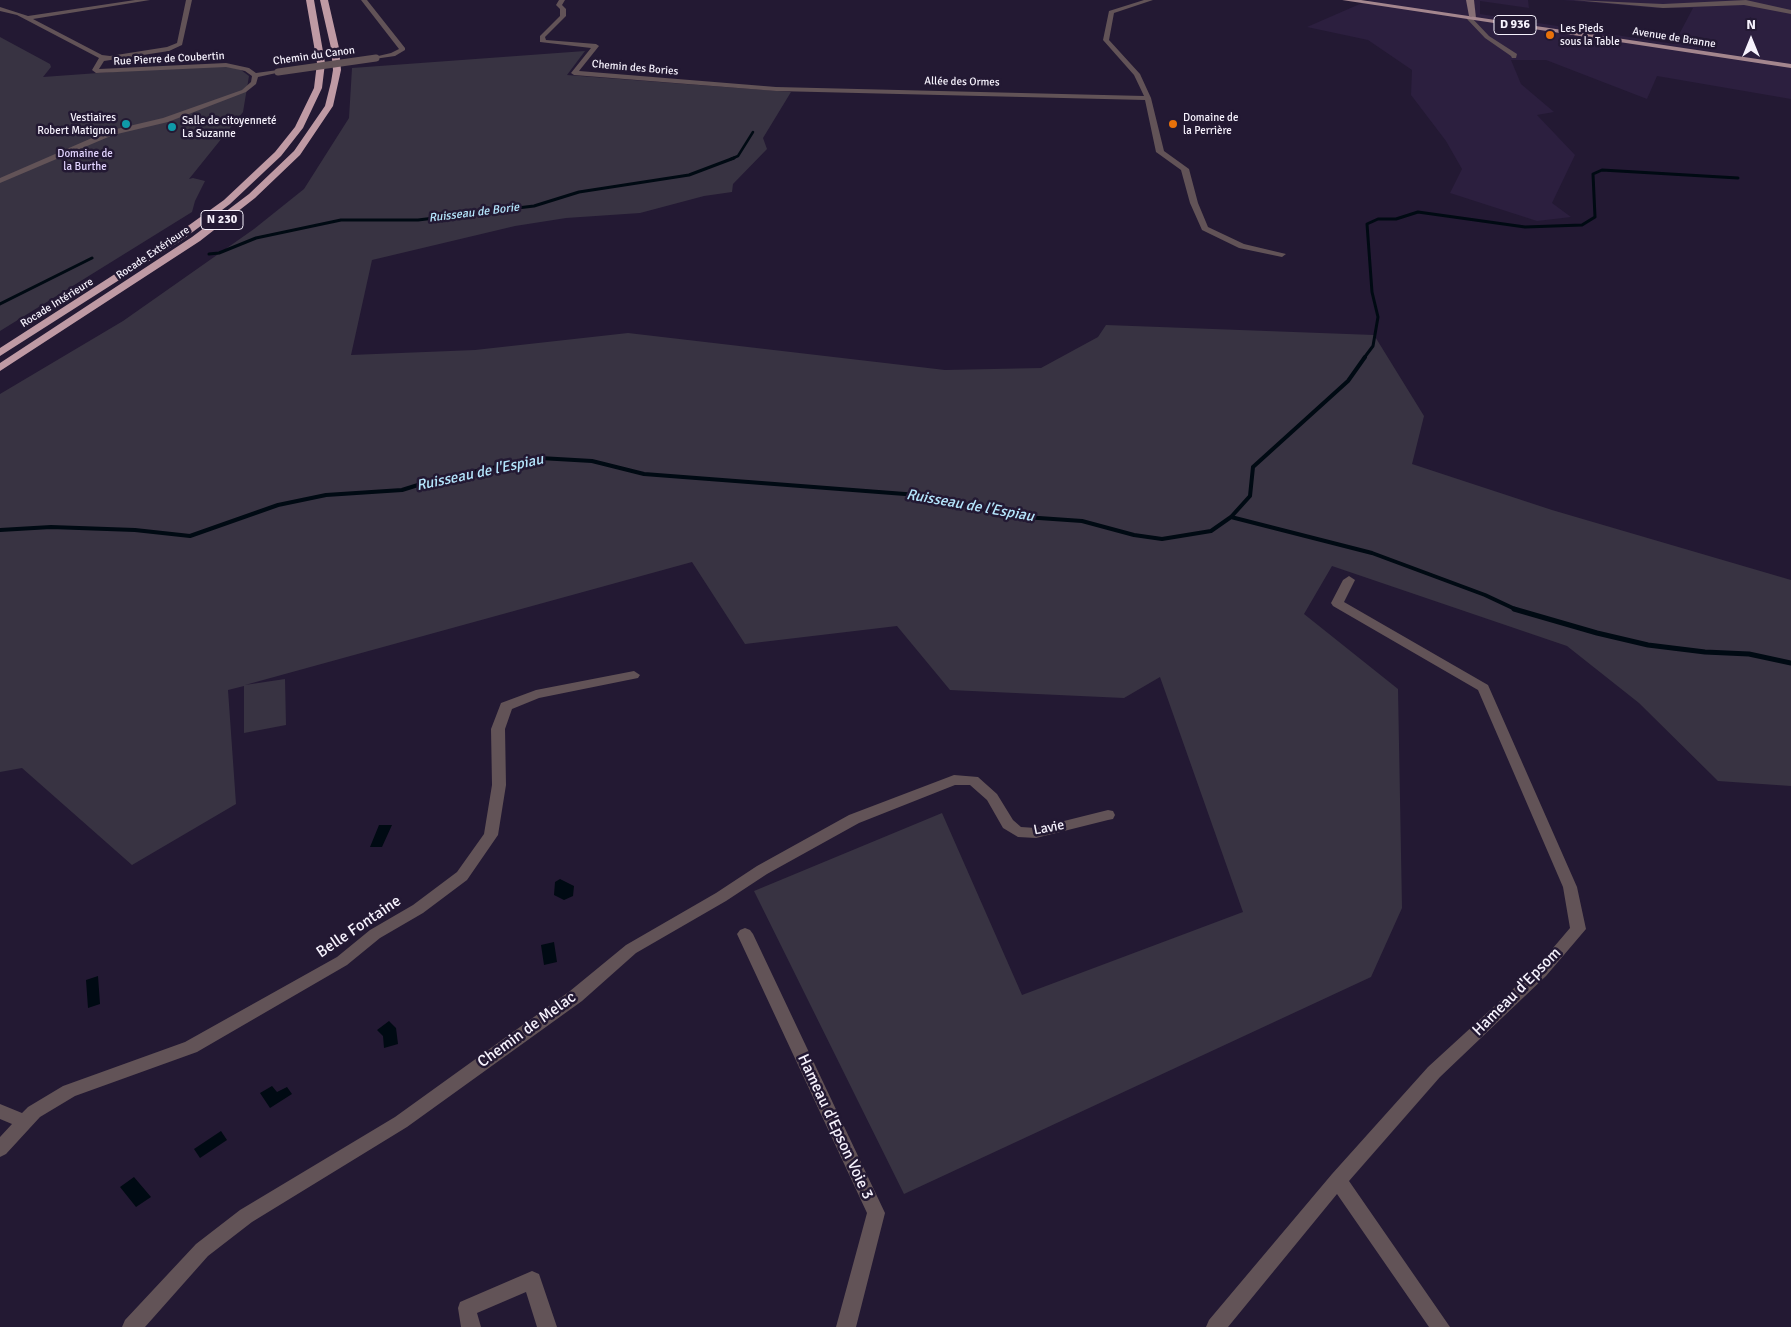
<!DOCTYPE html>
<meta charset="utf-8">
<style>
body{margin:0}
#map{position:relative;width:1791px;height:1327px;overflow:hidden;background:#231933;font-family:Signika,sans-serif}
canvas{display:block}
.north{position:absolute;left:1726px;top:15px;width:50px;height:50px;-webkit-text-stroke:4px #231933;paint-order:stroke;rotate:0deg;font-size:14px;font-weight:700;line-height:20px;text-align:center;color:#f6f2fd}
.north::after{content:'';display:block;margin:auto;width:18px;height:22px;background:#f6f2fd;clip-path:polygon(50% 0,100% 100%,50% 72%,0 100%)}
</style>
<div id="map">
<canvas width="1791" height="1327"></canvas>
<div class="north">N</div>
</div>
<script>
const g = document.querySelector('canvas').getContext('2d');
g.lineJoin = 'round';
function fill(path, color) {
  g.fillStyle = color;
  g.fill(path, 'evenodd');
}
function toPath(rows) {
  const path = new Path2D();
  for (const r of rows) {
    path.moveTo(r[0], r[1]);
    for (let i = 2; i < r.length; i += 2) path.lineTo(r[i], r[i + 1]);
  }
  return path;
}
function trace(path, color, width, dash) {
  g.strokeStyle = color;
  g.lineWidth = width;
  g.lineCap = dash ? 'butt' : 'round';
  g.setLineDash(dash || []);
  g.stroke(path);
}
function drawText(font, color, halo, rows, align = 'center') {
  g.font = font + ' Signika,sans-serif';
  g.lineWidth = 5;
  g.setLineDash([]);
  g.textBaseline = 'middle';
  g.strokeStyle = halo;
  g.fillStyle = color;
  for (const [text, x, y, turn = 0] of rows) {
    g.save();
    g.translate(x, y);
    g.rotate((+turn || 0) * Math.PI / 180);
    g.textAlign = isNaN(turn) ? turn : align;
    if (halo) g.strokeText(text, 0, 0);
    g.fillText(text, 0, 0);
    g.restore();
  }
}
fill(toPath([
 [1369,0,1528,0,1529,8,1480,1,1480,14,1674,44,1693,8,1656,8,1563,0,1791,0,1791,99,1657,76,1647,99,1546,60,1511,60,1521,84,1554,112,1537,115,1575,155,1552,203,1571,217,1537,221,1450,193,1462,169,1446,141,1411,95,1412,70,1368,40,1307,27]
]), '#2c1f3f');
fill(toPath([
 [0,37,50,64,51,67,43,77,195,66,230,67,241,70,249,76,243,112,189,179,193,178,205,181,195,201,192,212,0,331],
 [585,51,567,75,791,92,763,138,767,149,733,184,732,192,704,196,640,213,566,218,515,226,372,260,351,355,475,350,628,333,945,370,1041,368,1098,337,1106,325,1374,335,1424,416,1412,464,1552,510,1791,580,1791,786,1718,781,1639,703,1567,646,1332,566,1304,614,1398,689,1402,908,1371,977,904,1194,754,891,942,813,1022,995,1243,912,1160,677,1124,698,950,690,897,626,745,644,692,562,245,685,285,679,286,725,244,733,244,686,228,690,236,804,132,865,22,768,0,772,0,394,123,321,254,229,304,189,349,118,352,68]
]), '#383342');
fill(toPath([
 [379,825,392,825,382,847,370,847],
 [560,879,574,886,573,896,564,900,554,895,555,882],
 [554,942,557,962,544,965,541,945],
 [98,976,100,1004,88,1008,86,980],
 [389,1021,396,1028,398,1044,384,1048,383,1036,377,1030],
 [272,1086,277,1092,287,1087,292,1094,270,1108,260,1093],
 [221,1131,227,1140,200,1158,194,1149],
 [134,1177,151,1197,136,1207,120,1187]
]), '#000a13');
trace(toPath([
 [731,159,738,156,753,132]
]), '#000a13', 2.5);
trace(toPath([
 [209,254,219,253,256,238,341,220,418,220,534,206,579,192,689,175,734,158],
 [0,304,92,258],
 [1364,358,1373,346,1378,317,1372,292,1367,224,1378,219,1396,219,1418,212,1525,227,1582,225,1595,217,1593,174,1602,170,1738,178]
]), '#000a13', 3);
trace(toPath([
 [1231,517,1372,553,1485,595,1517,610],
 [0,530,51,527,135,530,190,536,278,505,326,495,402,490,434,480,540,458,592,461,644,474,931,496,1010,516,1082,521,1134,535,1162,539,1211,531,1231,517,1250,496,1253,467,1348,381,1365,357]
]), '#000a13', 4);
trace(toPath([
 [1514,609,1597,633,1648,645,1705,652,1749,654,1791,663]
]), '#000a13', 5);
fill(toPath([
 [135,0,150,0,33,19,102,55,110,56,167,47,177,43,186,0,192,0,182,45,169,51,104,61,99,69,226,63,249,68,256,73,278,70,281,72,258,77,256,84,246,92,168,122,113,135,0,183,0,178,108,131,163,118,242,90,251,82,252,76,245,71,226,67,96,73,92,70,99,58,17,15,0,11,0,7,28,16,135,0],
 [361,0,367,0,405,48,405,50,395,56,374,59,374,57,391,53,399,49,361,0],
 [559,0,565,0,562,5,566,9,566,16,545,37,546,40,596,44,599,46,579,71,776,87,1144,96,1134,75,1103,40,1109,11,1144,0,1153,0,1114,13,1109,40,1140,74,1151,98,1164,151,1189,169,1198,203,1208,227,1244,244,1286,254,1282,257,1239,248,1202,230,1190,203,1181,170,1156,152,1145,100,776,91,574,75,571,73,591,48,540,42,540,36,560,16,560,9,556,5,559,0],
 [1573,0,1663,4,1746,0,1791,10,1791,14,1744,5,1663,8,1573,0],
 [1467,17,1471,17,1489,36,1517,54,1516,58,1512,58,1511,56,1485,38,1467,19,1467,17],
 [1349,576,1355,580,1344,602,1488,685,1577,887,1586,929,1546,976,1440,1077,1349,1181,1450,1327,1429,1327,1337,1194,1228,1327,1206,1327,1209,1320,1332,1174,1428,1067,1536,968,1570,928,1563,887,1478,690,1333,606,1331,603,1343,580,1349,576],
 [634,671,640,675,638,678,539,698,512,709,505,729,506,785,498,835,467,880,423,913,380,938,347,965,197,1052,75,1096,40,1117,6,1154,0,1157,0,1137,12,1124,0,1119,0,1104,22,1113,28,1107,63,1086,185,1042,337,957,370,930,413,905,457,872,484,834,492,785,491,729,501,703,536,690,634,671],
 [954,775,978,777,997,794,1013,820,1021,827,1036,828,1108,810,1113,811,1115,815,1113,819,1108,820,1036,838,1018,837,1003,828,987,800,970,785,955,785,859,823,767,874,726,901,636,953,582,1001,407,1127,252,1222,208,1256,145,1327,122,1327,125,1320,196,1244,240,1210,395,1117,570,991,626,945,716,893,757,866,849,815,954,775],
 [745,928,750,930,753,934,885,1213,856,1327,836,1327,867,1213,737,934,740,930,745,928],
 [532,1271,539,1274,557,1327,537,1327,526,1292,477,1313,481,1327,461,1327,458,1308,460,1302,532,1271]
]), '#625357');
fill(toPath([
 [1466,0,1474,0,1476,18,1469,16,1466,0]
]), '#877076');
fill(toPath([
 [1342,0,1361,0,1791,64,1791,68,1342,0]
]), '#a4868e');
fill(toPath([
 [306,0,314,0,325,63,322,88,303,128,281,156,230,204,182,240,0,356,0,348,174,236,224,200,275,152,295,127,314,88,317,63,306,0],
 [320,0,328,0,339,48,341,70,333,106,300,155,255,198,200,241,0,371,0,363,192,237,249,194,294,151,325,106,331,82,333,70,331,48,320,0]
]), '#bf9aa4');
trace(toPath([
 [278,72,376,58]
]), '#625357', 7);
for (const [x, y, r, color] of [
 [1550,35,5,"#e8710a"],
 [126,124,5,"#0f9aa8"],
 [1173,124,5,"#e8710a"],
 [172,127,5,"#0f9aa8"]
]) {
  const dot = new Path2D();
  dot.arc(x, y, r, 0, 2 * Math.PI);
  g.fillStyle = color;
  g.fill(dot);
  trace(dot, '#231933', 2);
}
drawText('11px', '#f6f2fd', '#231933', [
 ["Les Pieds",1560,29],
 ["sous la Table",1560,42],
 ["Vestiaires",116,118,"right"],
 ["Robert Matignon",116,131,"right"],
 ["Domaine de",1183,118],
 ["la Perrière",1183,131],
 ["Salle de citoyenneté",182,121],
 ["La Suzanne",182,134]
], 'left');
drawText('11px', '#f6f2fd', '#231933', [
 ["Avenue de Branne",1674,38,9],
 ["Chemin du Canon",314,56,-8],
 ["Rue Pierre de Coubertin",169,59,-3],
 ["Chemin des Bories",635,68,5],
 ["Allée des Ormes",962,82,1],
 ["Rocade Extérieure",153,253,-34],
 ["Rocade Intérieure",57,303,-32]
]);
drawText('11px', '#e1d3fe', '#231933', [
 ["Domaine de",85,154],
 ["la Burthe",85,167]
]);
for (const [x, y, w] of [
 [1515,25,42],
 [222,220,42]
]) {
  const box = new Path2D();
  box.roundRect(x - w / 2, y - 9.5, w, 19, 4);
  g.fillStyle = '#231933';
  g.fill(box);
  trace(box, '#f6f2fd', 1);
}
drawText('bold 12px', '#f6f2fd', null, [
 ["D 936",1515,25],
 ["N 230",222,220]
]);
drawText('italic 12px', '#b5e6fd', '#231933', [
 ["Ruisseau de Borie",474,213,-7]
]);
drawText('14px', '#f6f2fd', '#231933', [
 ["Lavie",1049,828,-11]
]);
drawText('italic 15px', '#b5e6fd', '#231933', [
 ["Ruisseau de l'Espiau",480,473,-12],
 ["Ruisseau de l'Espiau",970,506,10]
]);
drawText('16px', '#f6f2fd', '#231933', [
 ["Belle Fontaine",359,927,-34],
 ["Hameau d'Epsom",1517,992,-45],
 ["Chemin de Melac",527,1030,-36],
 ["Hameau d'Epson Voie 3",835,1127,65]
]);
</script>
